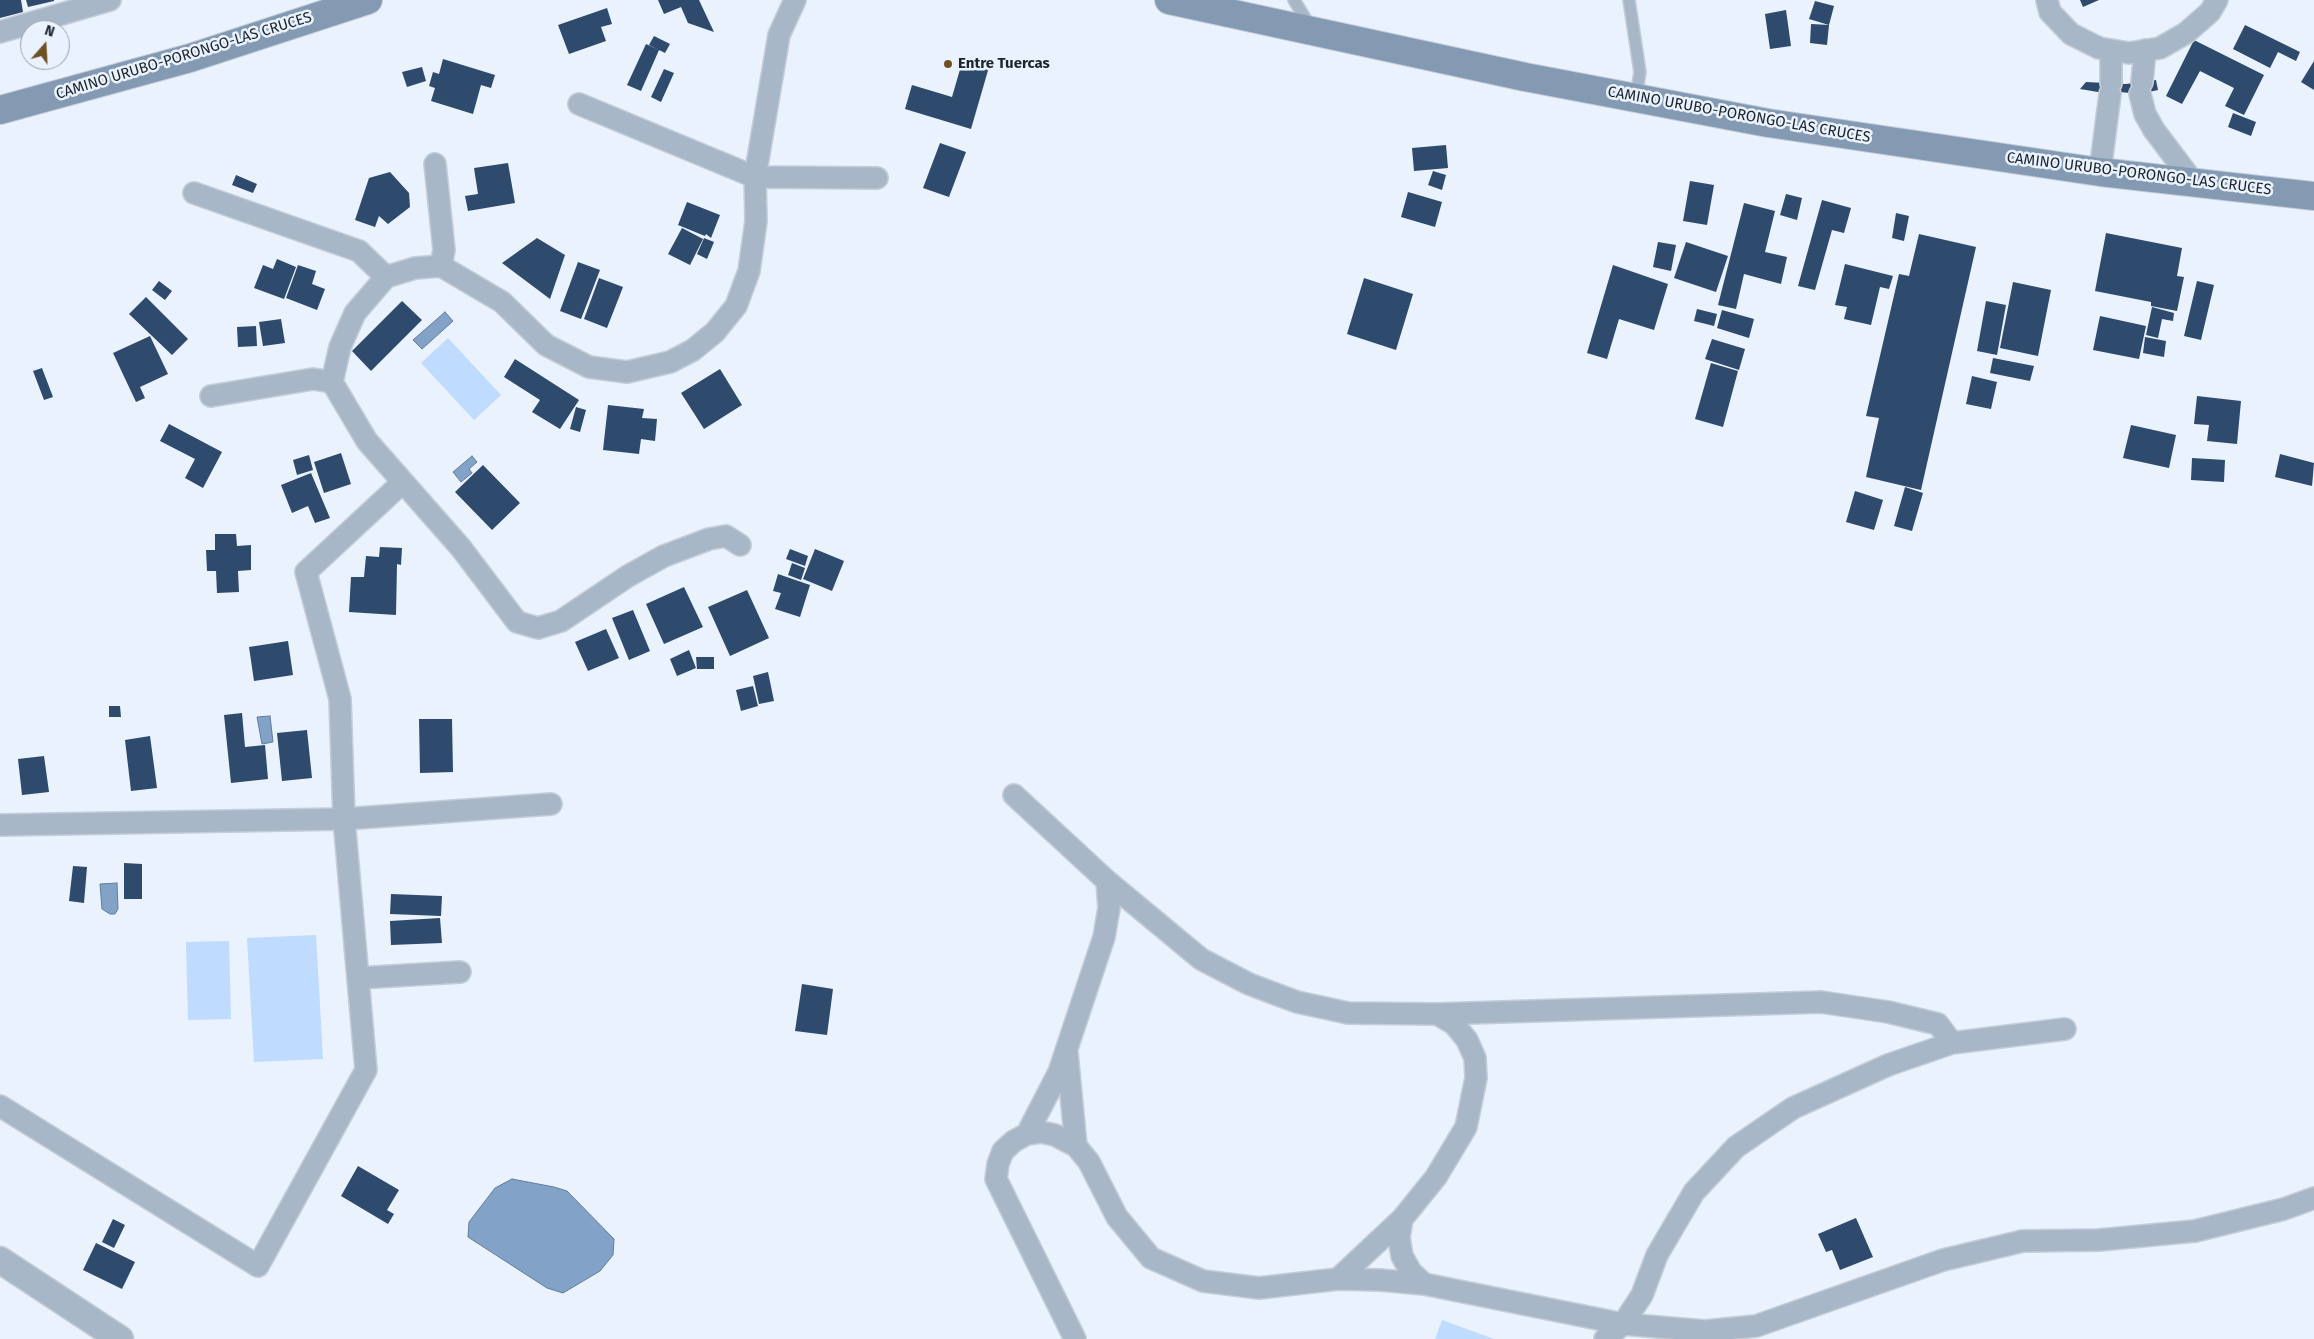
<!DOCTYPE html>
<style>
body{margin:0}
#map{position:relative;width:2314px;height:1339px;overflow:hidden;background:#e9f2fd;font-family:"Fira Sans",sans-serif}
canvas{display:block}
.north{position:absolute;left:20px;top:20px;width:50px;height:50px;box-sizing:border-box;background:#e9f2fd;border:1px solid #97a0aa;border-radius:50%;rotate:19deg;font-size:14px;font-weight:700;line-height:20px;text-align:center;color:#1c242e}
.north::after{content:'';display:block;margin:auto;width:18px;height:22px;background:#6f5025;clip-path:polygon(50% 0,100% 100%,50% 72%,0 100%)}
</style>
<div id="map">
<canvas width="2314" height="1339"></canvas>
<div class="north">N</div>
</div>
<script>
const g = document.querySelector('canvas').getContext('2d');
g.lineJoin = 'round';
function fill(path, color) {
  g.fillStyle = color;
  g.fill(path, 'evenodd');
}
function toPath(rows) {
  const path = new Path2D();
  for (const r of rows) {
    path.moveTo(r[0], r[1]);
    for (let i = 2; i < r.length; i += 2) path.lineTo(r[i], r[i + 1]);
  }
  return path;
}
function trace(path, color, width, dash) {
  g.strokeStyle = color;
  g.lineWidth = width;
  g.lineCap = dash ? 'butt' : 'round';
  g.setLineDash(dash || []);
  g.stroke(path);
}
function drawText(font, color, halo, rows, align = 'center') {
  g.font = font + ' "Fira Sans",sans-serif';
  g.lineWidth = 5;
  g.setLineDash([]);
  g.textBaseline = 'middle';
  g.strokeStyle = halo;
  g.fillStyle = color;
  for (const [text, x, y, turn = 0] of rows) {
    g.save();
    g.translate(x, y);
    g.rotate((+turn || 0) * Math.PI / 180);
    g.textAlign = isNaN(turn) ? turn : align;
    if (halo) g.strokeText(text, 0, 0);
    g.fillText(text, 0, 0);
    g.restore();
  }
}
fill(toPath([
 [448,338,501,395,474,420,421,363],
 [316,935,323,1059,254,1062,247,938],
 [229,941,231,1019,188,1020,186,942],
 [1442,1320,1494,1339,1435,1339]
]), '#bfdbfd');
const water = toPath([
 [445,312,453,321,422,349,413,340,445,312],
 [472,456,477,462,469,469,472,473,461,482,453,472,472,456],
 [270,716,273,742,262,744,257,717,270,716],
 [117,883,118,909,115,914,110,914,102,909,100,884,117,883],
 [512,1179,554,1187,567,1191,614,1239,613,1255,600,1271,563,1293,547,1288,468,1237,469,1222,495,1188,512,1179]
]);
fill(water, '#82a2c8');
trace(water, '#637c9a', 1);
fill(toPath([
 [0,0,21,0,23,12,0,18],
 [26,0,54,0,54,1,28,7],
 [658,0,699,0,714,32,688,23,681,7,664,14],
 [2080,0,2099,0,2083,7],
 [1815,1,1834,6,1829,25,1809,19],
 [607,8,612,24,601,27,606,41,569,54,558,25],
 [1786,10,1791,46,1770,49,1765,14],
 [1811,24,1829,25,1827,45,1810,43],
 [2245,25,2300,52,2296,61,2278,52,2270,68,2233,49],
 [654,36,670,44,665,53,649,45],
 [2194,40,2264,75,2244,115,2225,106,2234,88,2200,71,2182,104,2166,96],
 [646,44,659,50,641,91,627,85],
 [443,59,495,75,491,88,481,85,473,114,431,101,435,88,429,86,433,72,439,74],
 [963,59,989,67,971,129,905,109,912,85,952,97],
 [2314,61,2314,90,2301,82],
 [422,67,426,81,407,87,402,72],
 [664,69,674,73,661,102,651,97],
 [2156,80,2158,90,2140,94,2120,92,2110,94,2080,89,2086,82,2126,84],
 [2233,113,2256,122,2251,136,2228,127],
 [940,143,966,152,949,197,923,188],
 [1446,145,1448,168,1414,171,1412,148],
 [508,163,515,203,468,211,465,196,478,194,474,168],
 [1433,171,1446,175,1442,190,1428,185],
 [390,172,409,193,410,207,388,224,379,216,375,227,355,220,369,178],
 [236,175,257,184,253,193,232,185],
 [1690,181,1714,185,1707,225,1683,221],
 [1408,192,1442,202,1435,227,1401,217],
 [1786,194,1802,198,1797,220,1780,215],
 [1822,200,1851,208,1844,233,1832,230,1815,290,1798,286],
 [687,202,720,215,711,238,706,234,705,236,678,225],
 [1744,203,1775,211,1765,252,1787,257,1781,284,1744,274,1736,309,1718,305],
 [1896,213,1909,216,1904,241,1892,238],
 [682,228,703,239,690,265,668,254],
 [2106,233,2182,248,2177,276,2184,277,2177,311,2151,306,2151,302,2095,291],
 [1919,234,1976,247,1921,490,1866,477,1879,418,1866,416,1899,274,1909,276],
 [537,238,565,255,550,299,502,263],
 [704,238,714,242,707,259,697,254],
 [1658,242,1676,245,1671,271,1653,267],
 [1686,242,1728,256,1716,292,1674,278],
 [277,259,296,267,284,299,254,288,263,265,273,269],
 [578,262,600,270,581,319,560,311],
 [1845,264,1893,276,1889,289,1880,287,1871,325,1844,319,1847,307,1835,305],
 [298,265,316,271,312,284,325,289,317,310,286,298],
 [1613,265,1668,284,1654,330,1619,319,1607,359,1587,353],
 [599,278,623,287,607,328,584,319],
 [1364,278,1413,294,1396,350,1347,334],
 [159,281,172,291,165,300,152,290],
 [2197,281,2214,285,2201,340,2184,336],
 [2013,282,2051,290,2038,356,2000,348],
 [146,297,188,339,172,355,129,314],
 [402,301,422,320,371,371,352,351],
 [1986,301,2006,305,1997,355,1977,351],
 [2152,307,2174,313,2173,321,2162,319,2158,338,2146,335],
 [1697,309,1717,314,1714,326,1694,321],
 [1722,310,1754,319,1749,338,1717,328],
 [2100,316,2146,326,2139,359,2093,350],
 [281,319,285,343,263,346,259,322],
 [256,326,257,346,238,347,237,327],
 [150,336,168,374,140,387,145,398,136,402,113,353],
 [2145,337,2166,341,2164,357,2143,353],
 [1712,339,1745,349,1739,370,1705,359],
 [1993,358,2034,366,2030,381,1990,373],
 [515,359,579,400,560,429,532,412,540,400,504,377],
 [1711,363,1738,371,1723,427,1695,419],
 [42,368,53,397,44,400,33,371],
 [720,369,742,405,704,429,681,393],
 [1972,376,1997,382,1991,409,1966,404],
 [2197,396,2241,401,2237,444,2207,441,2209,425,2194,424],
 [608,405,644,409,642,418,657,419,655,441,641,439,639,454,603,450],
 [576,407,586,410,580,432,570,429],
 [169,424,222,452,203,488,185,478,195,459,160,441],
 [2131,425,2176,435,2169,468,2123,458],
 [341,453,351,484,324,493,314,462],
 [2280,454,2314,463,2312,486,2275,477],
 [309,455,313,470,297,475,293,460],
 [2192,458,2225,460,2224,482,2191,480],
 [483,465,520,503,492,530,455,492],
 [311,473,330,518,315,523,308,506,292,513,281,485],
 [1905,487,1923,493,1912,531,1894,526],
 [1855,491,1883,500,1874,530,1846,522],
 [215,534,236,534,237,546,251,545,251,570,238,571,239,592,217,593,216,571,207,571,206,550,215,550],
 [380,547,402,548,401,565,397,564,396,615,349,612,351,577,364,577,366,556,379,557],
 [790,549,808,556,805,566,786,559],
 [815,549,844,561,832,591,803,579],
 [792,563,805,568,801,580,788,575],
 [778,574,810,585,800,617,775,609,781,593,773,591],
 [684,587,703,627,664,644,646,604],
 [747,590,769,638,730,656,708,607],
 [633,610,650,651,629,660,612,618],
 [606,629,619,658,588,671,575,642],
 [288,641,293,675,254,681,249,647],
 [689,650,696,668,677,676,670,659],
 [696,657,714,657,714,669,697,669],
 [768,672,774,701,759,704,753,676],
 [753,686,758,706,741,711,736,690],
 [109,706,120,706,121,717,109,717],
 [242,713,245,747,265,745,268,779,231,783,224,715],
 [419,719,452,719,453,772,420,773],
 [307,730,312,778,282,781,277,733],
 [150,736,157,788,131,791,125,740],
 [44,756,49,792,22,795,18,759],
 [124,863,142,864,142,899,124,899],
 [73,866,87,867,84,903,69,901],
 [391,894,442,896,441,916,390,914],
 [440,918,442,943,391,945,390,921],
 [802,984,833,989,827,1035,795,1031],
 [358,1166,399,1190,387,1210,394,1214,388,1224,341,1196],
 [1856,1218,1873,1257,1840,1270,1832,1250,1826,1252,1818,1234],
 [113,1219,125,1225,114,1248,102,1242],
 [96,1243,135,1262,122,1289,83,1270]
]), '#2e4a6c');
const service = toPath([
 [1294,0,1310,26],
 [1629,0,1640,72,1636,97]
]);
const minor = toPath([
 [2047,0,2050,12,2071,34,2099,48,2129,53,2160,48,2186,33,2210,12,2217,0],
 [0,32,110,0],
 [2142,82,2145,50],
 [2111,83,2111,50],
 [2140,94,2145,114,2154,130,2194,183],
 [579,104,755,177,877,178],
 [435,164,444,250,441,266],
 [2100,172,2110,94],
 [194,193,359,251,386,277],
 [211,396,313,379,332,382],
 [740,545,726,536,709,539,664,556,628,576,561,621,538,628,517,622,461,548,367,441,332,382,340,347,355,313,386,277,415,268,441,266,502,302,546,345,589,367,627,372,670,362,693,350,715,332,736,306,749,271,756,221,755,177,779,35,795,0],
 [1014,795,1107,881,1201,959,1249,984,1297,1002,1348,1013,1437,1014,1821,1002,1888,1012,1938,1024,1952,1043],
 [0,825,344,819,551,804],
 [358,978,460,972],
 [1067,1053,1076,1146],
 [0,1106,258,1266,366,1070,344,819,340,699,306,572,403,482],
 [1027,1134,1059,1072,1104,937,1109,908,1107,881],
 [1402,1219,1399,1237,1402,1256,1411,1272,1424,1284],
 [1338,1279,1402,1219,1436,1177,1466,1127,1476,1078,1475,1058,1467,1040,1454,1024,1437,1014],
 [1075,1339,996,1179,998,1164,1003,1151,1014,1141,1027,1134,1041,1132,1055,1135,1076,1146,1089,1162,1117,1217,1151,1258,1203,1281,1259,1288,1338,1279,1380,1280,1424,1284,1623,1324,1705,1331,1756,1326,1943,1260,2023,1241,2099,1240,2195,1231,2284,1209,2314,1198],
 [1605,1339,1623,1324,1642,1295,1657,1255,1694,1192,1736,1147,1793,1108,1888,1065,1952,1043,2065,1029]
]);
const tertiary = toPath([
 [0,1260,120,1339]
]);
const secondary = toPath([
 [1169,0,1525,77,1768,123,2100,172,2314,196],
 [0,110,190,58,368,0]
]);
trace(service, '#c4cdd8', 14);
trace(minor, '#c4cdd8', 24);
trace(tertiary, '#c4cdd8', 29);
trace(secondary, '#c4cdd8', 30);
trace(service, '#a8b7c8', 11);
trace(minor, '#a8b7c8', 21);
trace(tertiary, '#a8b7c8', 26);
trace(secondary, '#849ab3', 28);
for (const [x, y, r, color] of [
 [948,64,5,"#6f5025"]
]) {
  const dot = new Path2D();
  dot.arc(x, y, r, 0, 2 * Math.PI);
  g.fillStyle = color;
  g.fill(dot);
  trace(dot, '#e9f2fd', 2);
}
drawText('15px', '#1c242e', '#e9f2fd', [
 ["CAMINO URUBO-PORONGO-LAS CRUCES",184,56,-17],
 ["CAMINO URUBO-PORONGO-LAS CRUCES",1739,115,10],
 ["CAMINO URUBO-PORONGO-LAS CRUCES",2139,174,7]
]);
drawText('bold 15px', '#1c242e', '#e9f2fd', [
 ["Entre Tuercas",958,64]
], 'left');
</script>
